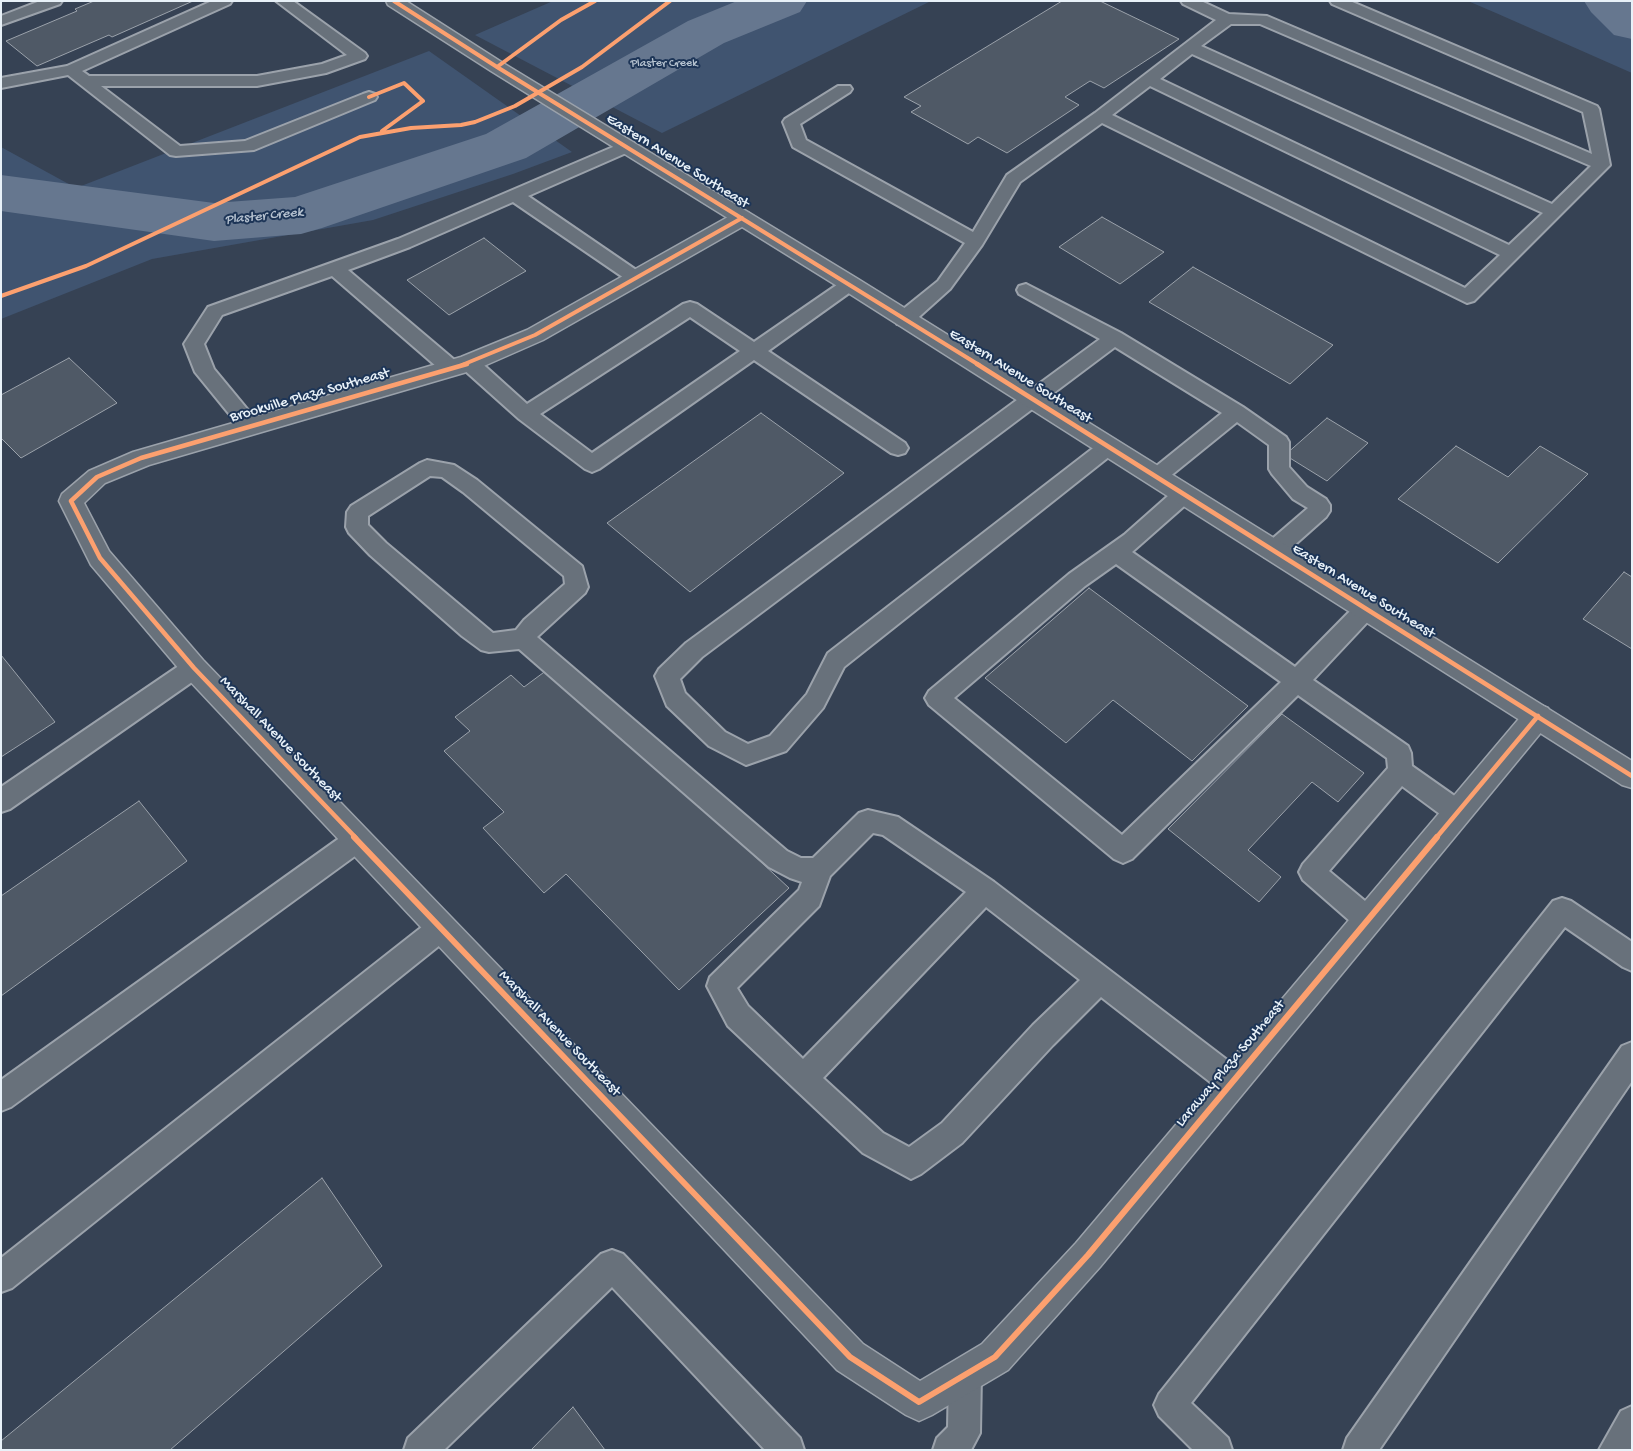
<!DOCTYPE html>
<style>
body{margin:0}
#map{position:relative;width:1633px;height:1451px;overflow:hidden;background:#364254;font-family:"Gochi Hand",sans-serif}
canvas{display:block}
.frame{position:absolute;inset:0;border:2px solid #e8f1f8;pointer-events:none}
</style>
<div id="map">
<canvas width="1633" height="1451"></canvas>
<div class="frame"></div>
</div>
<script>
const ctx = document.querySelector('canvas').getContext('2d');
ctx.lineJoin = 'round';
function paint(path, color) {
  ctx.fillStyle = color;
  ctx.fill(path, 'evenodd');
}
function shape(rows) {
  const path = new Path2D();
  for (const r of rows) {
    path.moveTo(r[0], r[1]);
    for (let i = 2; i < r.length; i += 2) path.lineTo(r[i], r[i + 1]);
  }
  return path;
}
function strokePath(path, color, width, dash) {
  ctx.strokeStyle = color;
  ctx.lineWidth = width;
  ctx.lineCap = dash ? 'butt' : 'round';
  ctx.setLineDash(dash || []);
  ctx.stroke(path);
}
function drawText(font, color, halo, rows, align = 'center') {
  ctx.font = font + ' "Gochi Hand",sans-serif';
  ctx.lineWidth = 4;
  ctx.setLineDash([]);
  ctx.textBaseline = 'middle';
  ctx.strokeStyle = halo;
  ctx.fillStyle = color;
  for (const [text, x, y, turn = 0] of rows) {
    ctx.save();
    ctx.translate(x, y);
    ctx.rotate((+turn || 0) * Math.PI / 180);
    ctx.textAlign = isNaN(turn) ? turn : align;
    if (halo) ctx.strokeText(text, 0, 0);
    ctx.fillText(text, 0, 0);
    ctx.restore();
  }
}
paint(shape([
 [553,1,931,1,662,133,475,35],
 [1468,1,1632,1,1632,73,1496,13],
 [429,51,572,152,513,174,373,220,152,259,1,319,1,147,76,188]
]), '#405470');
paint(shape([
 [737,1,807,1,800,12,724,43,526,158,322,228,301,234,214,241,1,211,1,175,214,203,295,197,486,134,688,21,737,1],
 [1584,1,1632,1,1632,39,1614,35,1591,12,1584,1]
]), '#66778f');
const building = shape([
 [94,1,193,1,112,37,109,35,37,66,6,41,77,11,75,9,94,1],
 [1062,1,1100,1,1179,39,1104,88,1090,81,1065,97,1079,105,1007,153,978,137,968,144,911,112,921,106,904,97,1062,1],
 [1102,217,1164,252,1120,284,1059,247,1102,217],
 [484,238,526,271,449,315,407,280,484,238],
 [1193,267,1333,345,1290,384,1149,302,1193,267],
 [69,358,117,403,21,458,1,438,1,395,69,358],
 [761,413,844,473,690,592,607,523,761,413],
 [1327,418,1368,443,1327,481,1285,455,1327,418],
 [1456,446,1508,477,1540,446,1588,474,1498,563,1398,499,1456,446],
 [1624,572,1632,577,1632,649,1583,619,1624,572],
 [1089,588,1248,706,1192,761,1113,700,1066,743,985,678,1089,588],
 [1,655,55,722,1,757,1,655],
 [551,667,789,888,679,990,566,874,544,893,483,828,504,812,444,751,470,731,455,717,511,675,524,687,551,667],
 [1282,714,1364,773,1338,802,1312,782,1248,850,1281,877,1259,902,1168,829,1282,714],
 [139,801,187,861,1,996,1,896,139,801],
 [322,1178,382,1266,170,1450,1,1450,1,1441,322,1178],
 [573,1407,605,1450,531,1450,573,1407]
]);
paint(building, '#4f5966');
strokePath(building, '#9ba2ab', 1);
const service = shape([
 [40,1,62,1,60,4,1,25,1,16,40,1],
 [212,1,232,1,230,4,82,71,89,76,257,76,322,64,347,55,276,1,293,1,365,53,367,56,365,59,326,73,257,86,101,86,180,146,245,141,363,94,369,92,375,94,377,97,375,100,254,150,176,156,170,155,68,75,1,88,1,78,67,66,212,1],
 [1181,1,1201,1,1229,14,1267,16,1592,154,1583,112,1332,4,1330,1,1350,1,1597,106,1599,109,1610,165,1474,301,1467,303,1102,123,1020,182,982,245,950,289,911,324,904,325,897,324,895,319,897,314,938,281,965,243,793,147,783,122,785,119,838,86,850,86,852,89,850,92,800,124,806,140,973,232,1007,175,1095,113,1216,20,1183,4,1181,1],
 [1231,24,1260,24,1591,166,1552,204,1201,46,1231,24],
 [1192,54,1543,213,1509,245,1160,79,1192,54],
 [1150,86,1500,255,1465,288,1112,115,1150,86],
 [627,141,633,142,635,146,633,150,528,196,642,274,645,278,642,282,636,284,630,282,513,202,410,247,348,270,458,363,461,368,458,373,451,375,444,373,332,276,222,315,204,344,214,369,257,421,260,426,257,431,250,433,243,431,195,372,184,344,208,307,398,239,627,141],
 [850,278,856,280,859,284,856,288,768,351,905,443,908,448,905,453,898,455,891,453,754,360,599,469,592,472,585,469,519,419,462,368,459,363,462,358,469,356,476,358,527,404,683,304,690,302,697,304,754,342,844,280,850,278],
 [690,317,740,351,592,453,540,414,690,317],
 [1026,284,1121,333,1243,407,1286,437,1289,442,1289,467,1307,487,1326,499,1330,505,1330,511,1326,517,1281,557,1273,559,1265,557,1262,551,1265,545,1308,508,1293,499,1272,474,1269,469,1269,445,1237,422,1163,482,1156,485,1149,482,1146,477,1149,472,1222,413,1115,347,702,657,680,679,685,693,725,732,748,744,770,736,807,694,828,653,1101,442,1108,440,1115,442,1118,447,1115,452,844,667,823,708,786,751,746,765,709,746,667,706,655,676,659,669,686,643,1100,339,1019,294,1017,290,1019,286,1026,284],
 [427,460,454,465,477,480,582,566,588,587,585,593,537,637,787,851,801,858,813,858,859,813,868,810,898,817,994,882,1243,1072,1247,1082,1243,1092,1233,1096,1223,1092,1101,997,1053,1045,962,1143,921,1174,911,1179,863,1153,728,1026,707,986,710,977,799,890,802,882,790,878,769,867,519,649,489,652,481,650,462,636,370,555,349,533,346,527,347,512,351,506,420,463,427,460],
 [430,476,442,477,463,492,564,576,565,584,524,620,516,630,493,633,386,543,368,525,368,516,430,476],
 [873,833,883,835,966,892,803,1059,748,1006,737,988,819,906,830,876,873,833],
 [986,907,1080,980,1033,1025,942,1123,909,1147,883,1133,823,1078,986,907],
 [1184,486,1191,488,1194,494,1191,500,1132,552,1295,667,1358,603,1366,600,1374,603,1377,609,1374,615,1313,680,1408,746,1411,753,1412,766,1466,804,1469,812,1466,820,1457,823,1448,820,1402,786,1329,871,1377,911,1381,920,1377,929,1368,932,1359,929,1303,880,1299,872,1303,864,1388,768,1387,758,1298,695,1132,859,1123,863,1114,859,929,705,925,698,929,691,1069,574,1124,535,1177,488,1184,486],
 [1116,564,1281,682,1122,835,954,698,1085,586,1116,564],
 [194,658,202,661,206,668,202,675,10,809,1,812,1,787,186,661,194,658],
 [357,829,366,832,370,840,366,848,11,1107,1,1111,1,1080,348,832,357,829],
 [1562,898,1571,901,1632,942,1632,971,1623,967,1565,927,1191,1403,1228,1438,1232,1450,1193,1450,1159,1416,1154,1405,1159,1394,1553,901,1562,898],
 [441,916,450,919,454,928,450,937,12,1288,1,1292,1,1258,432,919,441,916],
 [1632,1042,1632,1081,1379,1450,1343,1450,1347,1438,1622,1046,1632,1042],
 [612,1250,623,1254,800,1438,804,1450,765,1450,612,1287,444,1450,404,1450,408,1438,601,1254,612,1250],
 [965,1359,976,1364,981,1375,980,1433,971,1450,933,1450,937,1438,948,1427,949,1375,954,1364,965,1359],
 [1632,1406,1632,1450,1599,1450,1621,1411,1632,1406]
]);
const minor = shape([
 [742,212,749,213,752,218,749,223,543,340,477,369,149,465,105,483,84,503,109,551,203,660,863,1344,920,1381,982,1344,1076,1243,1528,708,1538,704,1548,708,1552,716,1548,724,1100,1267,1008,1370,932,1415,919,1421,906,1415,837,1370,185,676,91,565,59,501,62,494,89,471,133,452,461,357,527,330,735,213,742,212]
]);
const secondary = shape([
 [386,1,406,1,503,63,858,279,1632,761,1632,788,1622,785,842,289,491,71,388,5,386,1]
]);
strokePath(service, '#9ba2ab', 4);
strokePath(minor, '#9ba2ab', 3);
strokePath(secondary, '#9ba2ab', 3);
paint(service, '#68717b');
paint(minor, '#68717b');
paint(secondary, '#68717b');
strokePath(shape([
 [394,1,497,67,979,365],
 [497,67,561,20,595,1],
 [369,97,404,83,423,101,382,131],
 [1,296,86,266,360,137,411,128,461,125,475,122,515,106,582,67,670,1],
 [462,365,535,335,742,218]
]), '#fca06f', 4);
strokePath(shape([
 [977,364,1632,776],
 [356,838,194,668,100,558,71,501,97,477,141,458,467,364],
 [1436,838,1538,716]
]), '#fca06f', 4.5);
strokePath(shape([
 [354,837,850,1357,919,1402,995,1357,1088,1255,1437,837]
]), '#fca06f', 6);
drawText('12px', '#b6c3d0', '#1d3557', [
 ["Plaster Creek",664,64]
]);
drawText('italic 14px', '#b6c2d0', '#1d3557', [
 ["Plaster Creek",264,217,-6]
]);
drawText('15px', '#e8f1f8', '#1d3557', [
 ["Eastern Avenue Southeast",677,162,32],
 ["Eastern Avenue Southeast",1020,377,32],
 ["Brookville Plaza Southeast",310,396,-16],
 ["Eastern Avenue Southeast",1363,592,32],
 ["Marshall Avenue Southeast",280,740,46],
 ["Marshall Avenue Southeast",559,1034,46],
 ["Laraway Plaza Southeast",1231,1064,-50]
]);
</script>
